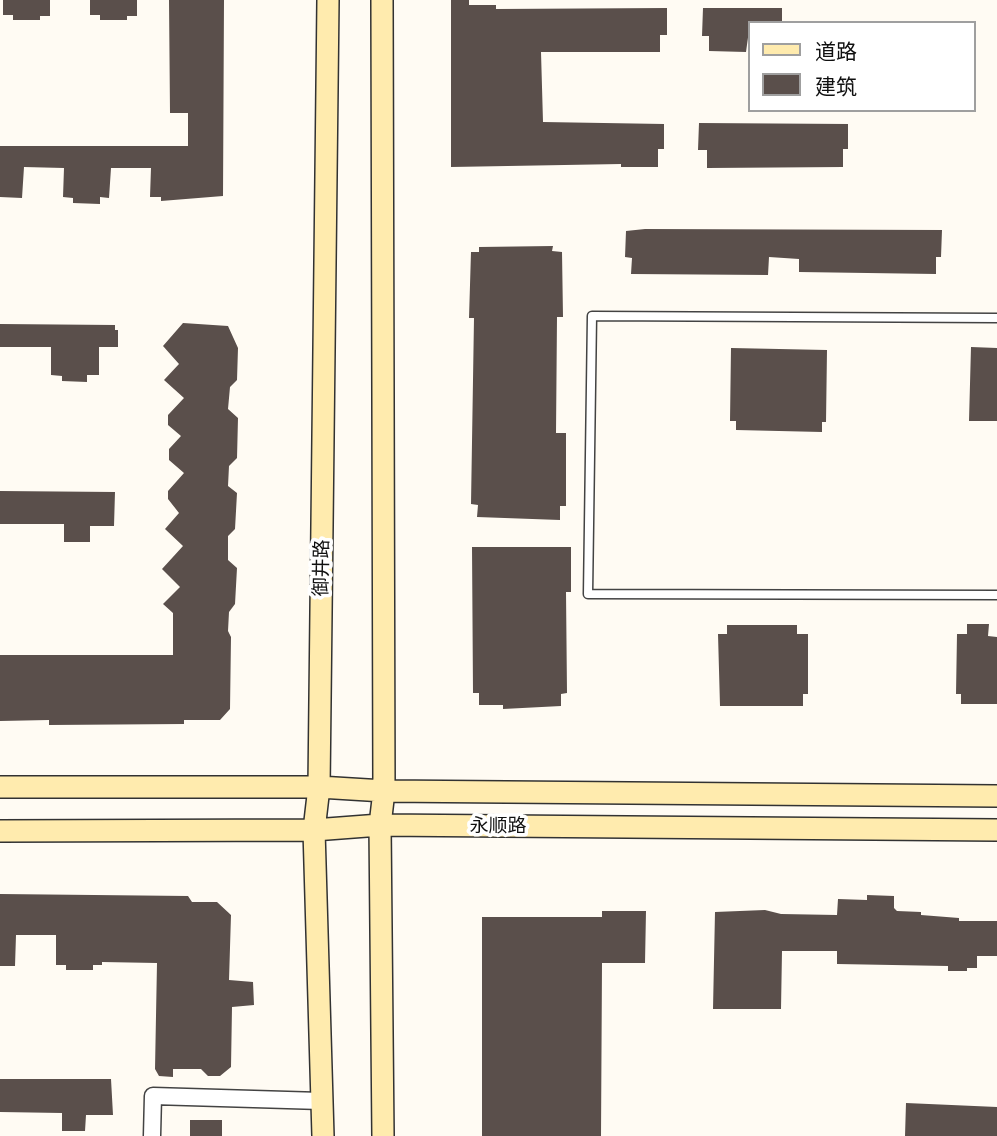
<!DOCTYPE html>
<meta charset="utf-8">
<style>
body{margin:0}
#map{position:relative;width:997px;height:1136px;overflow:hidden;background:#fffbf3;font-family:Literata,"Noto Sans SC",serif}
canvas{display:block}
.legend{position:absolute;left:748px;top:21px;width:228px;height:91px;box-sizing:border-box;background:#fff;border:2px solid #9f9f9f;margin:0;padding:9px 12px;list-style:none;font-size:21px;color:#101010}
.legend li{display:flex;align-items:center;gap:14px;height:35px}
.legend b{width:35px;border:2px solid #9f9f9f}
</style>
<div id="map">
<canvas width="997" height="1136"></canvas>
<ul class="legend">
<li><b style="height:9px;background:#ffebae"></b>道路</li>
<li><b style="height:19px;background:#5a4f4b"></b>建筑</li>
</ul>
</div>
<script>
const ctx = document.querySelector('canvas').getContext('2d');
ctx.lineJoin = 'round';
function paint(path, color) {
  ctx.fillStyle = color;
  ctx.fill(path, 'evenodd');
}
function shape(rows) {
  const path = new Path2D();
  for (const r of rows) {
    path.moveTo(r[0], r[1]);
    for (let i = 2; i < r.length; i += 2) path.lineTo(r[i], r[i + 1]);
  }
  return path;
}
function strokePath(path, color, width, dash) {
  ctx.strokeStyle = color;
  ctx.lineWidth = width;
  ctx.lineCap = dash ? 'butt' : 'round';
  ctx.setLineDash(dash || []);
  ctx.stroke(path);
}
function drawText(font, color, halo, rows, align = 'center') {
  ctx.font = font + ' Literata,"Noto Sans SC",serif';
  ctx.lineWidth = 7;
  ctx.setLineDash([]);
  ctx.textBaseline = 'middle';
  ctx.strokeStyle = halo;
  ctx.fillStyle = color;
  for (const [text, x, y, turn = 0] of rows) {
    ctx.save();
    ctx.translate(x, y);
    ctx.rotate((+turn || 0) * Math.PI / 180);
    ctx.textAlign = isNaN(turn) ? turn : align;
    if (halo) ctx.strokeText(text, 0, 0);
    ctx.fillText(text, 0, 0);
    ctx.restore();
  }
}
paint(shape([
 [3,0,50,0,50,16,40,16,40,20,13,20,13,15,3,15],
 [90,0,137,0,137,16,127,16,127,20,100,20,100,15,90,15],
 [169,0,224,0,223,196,161,201,161,197,150,197,151,168,111,168,109,198,100,197,100,204,73,203,73,198,63,197,64,168,24,167,22,198,0,197,0,146,188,146,188,113,170,113],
 [451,0,469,0,469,5,496,5,496,9,667,8,667,35,660,35,660,52,541,52,543,122,664,124,664,149,658,149,658,167,621,167,621,164,451,167],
 [703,8,782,8,782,23,750,23,746,52,709,51,709,36,702,36],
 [699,123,848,124,848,149,843,149,843,167,707,168,707,150,698,150],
 [645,229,942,230,941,257,936,257,936,274,799,272,799,259,769,257,768,275,631,274,632,258,625,257,626,231],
 [553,246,552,251,562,252,563,317,557,317,556,433,566,433,566,506,560,506,560,520,477,517,478,505,471,504,474,318,469,318,471,252,479,252,479,247],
 [183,323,228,326,238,348,237,380,230,387,228,409,238,418,237,458,229,466,228,486,237,493,235,529,228,536,228,560,237,568,235,604,229,612,228,631,231,637,230,709,220,720,184,720,184,724,49,725,49,720,0,721,0,655,173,655,173,613,163,604,180,587,162,569,183,546,165,529,179,513,168,499,168,491,184,473,169,460,169,449,181,436,168,425,168,415,184,398,164,380,179,364,163,346],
 [0,324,115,325,115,330,118,330,118,347,99,347,99,375,87,375,87,382,62,381,62,376,51,375,51,347,0,347],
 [971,347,997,348,997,421,969,421],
 [731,348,827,350,826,422,822,422,822,432,736,430,736,421,730,421],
 [0,491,115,492,114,526,90,526,90,542,64,542,64,524,0,524],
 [472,547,571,547,571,592,566,592,567,693,561,694,561,706,503,709,503,705,479,705,479,693,473,693],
 [967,624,989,624,988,636,997,637,997,704,961,704,961,694,956,694,957,634,967,634],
 [727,625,797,625,797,634,808,634,808,694,803,694,803,706,720,706,718,634,727,634],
 [0,894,188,896,192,902,217,902,231,915,229,980,253,982,254,1005,232,1007,231,1067,220,1076,208,1076,201,1069,173,1069,173,1077,159,1076,155,1069,157,963,102,962,102,965,93,965,93,970,66,970,66,965,56,965,56,935,16,935,15,966,0,966],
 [867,895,894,896,894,908,897,911,921,912,921,915,959,918,959,921,997,921,997,956,977,956,977,968,967,968,967,971,948,971,948,966,837,964,837,951,782,951,781,1009,713,1009,715,912,765,910,781,914,837,915,838,899,867,900],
 [602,911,646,911,645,963,602,963,601,1136,482,1136,482,917,602,917],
 [0,1079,111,1079,113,1115,86,1115,85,1131,62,1131,62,1113,0,1112],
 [906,1103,997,1107,997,1136,905,1136],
 [190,1120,222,1120,222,1136,190,1136]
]), '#5a4f4b');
const lane = shape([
 [997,318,592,316,588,594,997,595]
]);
const street = shape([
 [152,1136,153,1096,321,1101]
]);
const secondary = shape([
 [382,0,384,791,380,825,383,1136],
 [0,787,319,787,384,791,997,796],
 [0,831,314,830,380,825,997,830],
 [323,1136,314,830,319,787,328,0]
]);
strokePath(lane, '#434343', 11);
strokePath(street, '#434343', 19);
strokePath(secondary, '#323232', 24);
strokePath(lane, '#fff', 8);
strokePath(street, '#fff', 16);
strokePath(secondary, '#ffebae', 21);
drawText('19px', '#101010', '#fff', [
 ["御井路",322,568,-89],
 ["永顺路",498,826]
]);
</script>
